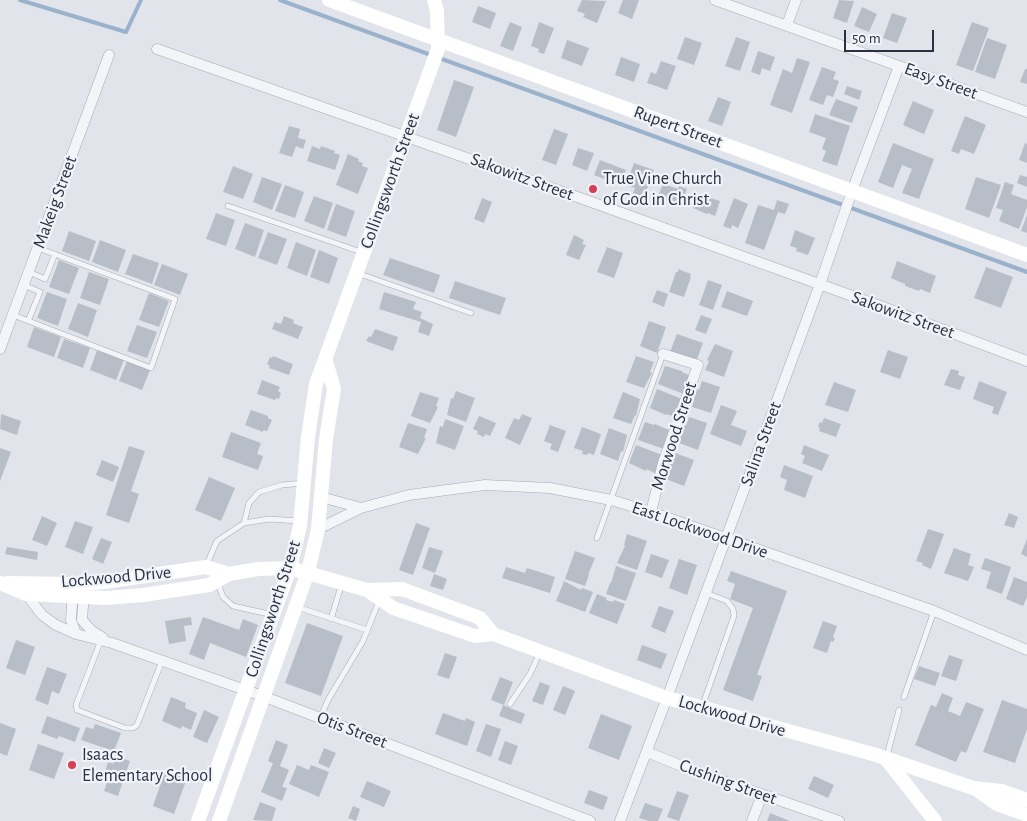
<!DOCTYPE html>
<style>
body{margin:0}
#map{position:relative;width:1027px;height:821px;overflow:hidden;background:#e1e4ea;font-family:"Alegreya Sans",sans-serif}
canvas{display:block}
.scale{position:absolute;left:844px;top:30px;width:90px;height:22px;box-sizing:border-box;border:2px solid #283243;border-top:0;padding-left:6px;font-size:15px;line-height:18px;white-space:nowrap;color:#283243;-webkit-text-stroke:4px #f1f3f8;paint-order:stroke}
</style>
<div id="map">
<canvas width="1027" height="821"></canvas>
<div class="scale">50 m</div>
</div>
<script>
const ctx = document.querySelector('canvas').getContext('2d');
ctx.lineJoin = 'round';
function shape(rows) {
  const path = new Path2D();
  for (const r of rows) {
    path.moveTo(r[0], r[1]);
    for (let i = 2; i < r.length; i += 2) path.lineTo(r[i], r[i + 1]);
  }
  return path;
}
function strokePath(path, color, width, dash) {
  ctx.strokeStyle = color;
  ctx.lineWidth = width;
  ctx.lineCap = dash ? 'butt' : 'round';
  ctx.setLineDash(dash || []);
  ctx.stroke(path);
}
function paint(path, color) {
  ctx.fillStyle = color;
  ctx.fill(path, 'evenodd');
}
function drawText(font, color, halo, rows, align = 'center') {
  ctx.font = font + ' "Alegreya Sans",sans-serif';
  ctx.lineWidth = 4.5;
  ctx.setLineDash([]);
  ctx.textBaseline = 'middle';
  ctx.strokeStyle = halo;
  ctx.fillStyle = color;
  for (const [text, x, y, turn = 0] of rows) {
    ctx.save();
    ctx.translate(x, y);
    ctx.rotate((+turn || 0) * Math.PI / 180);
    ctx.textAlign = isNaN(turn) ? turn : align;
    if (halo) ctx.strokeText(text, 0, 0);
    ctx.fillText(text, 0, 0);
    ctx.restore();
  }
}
strokePath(shape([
 [20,0,126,32,141,0],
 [280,0,1027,272]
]), '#9ab2cc', 4);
paint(shape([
 [582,0,606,1,597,23,583,17,585,14,577,11],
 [623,0,639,0,632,19,618,13],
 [839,0,854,1,847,23,833,18],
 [478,6,496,13,490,29,472,22],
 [862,7,877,14,869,32,854,26],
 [892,13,907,18,897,43,883,38],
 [510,22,522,27,513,51,500,46],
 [539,22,554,28,544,54,538,52,539,49,531,46],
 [972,22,989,28,973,71,956,65],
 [685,37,702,43,694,65,677,59],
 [736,37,750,42,740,71,725,66],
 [987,38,1007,45,995,79,975,72],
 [567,40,589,48,582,66,561,58],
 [758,51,775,57,770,71,762,68,760,75,751,72],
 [621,57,640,64,634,82,615,75],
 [797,58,810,62,792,113,770,105,783,69,792,73],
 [661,61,676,66,667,90,647,83,651,72,656,74],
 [822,67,836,72,833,79,839,81,833,97,827,95,823,105,809,100],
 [1025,69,1027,69,1027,84,1020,82],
 [454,80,474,87,456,137,437,130],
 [847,86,862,91,859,100,844,94],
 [718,97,731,102,722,126,708,121],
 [836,99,858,107,852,123,829,115],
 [913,101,934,110,924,134,903,125],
 [815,114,850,126,837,166,822,161,826,151,822,149,826,138,809,132],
 [965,116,986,125,974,154,961,149,959,154,951,151],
 [289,126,300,129,298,138,306,140,303,149,296,146,292,157,279,153],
 [554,129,568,134,556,165,542,160],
 [893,143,934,159,919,199,902,193,912,169,902,165,893,188,878,182],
 [1025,143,1027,144,1027,163,1019,160],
 [312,146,320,149,321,146,335,151,334,153,340,155,335,170,307,161],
 [578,148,594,153,587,171,572,165],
 [348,154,359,159,358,161,363,163,362,166,368,168,358,194,336,185],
 [600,160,626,170,620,185,594,175],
 [634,163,654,170,646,192,643,191,641,196,633,193,635,188,626,185],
 [233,166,253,174,243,199,223,192],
 [1020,175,1027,177,1027,187,1017,183],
 [262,177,282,184,272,210,253,202],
 [976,177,1001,185,989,218,965,209],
 [1005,182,1014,185,1011,194,1027,200,1027,207,1019,229,999,221,1003,210,996,208],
 [663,184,678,189,679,186,687,189,681,205,676,203,675,205,658,196],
 [285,185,304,192,295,218,275,211],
 [698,194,720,201,715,216,708,213,707,214,693,208],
 [314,196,333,203,324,229,304,221],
 [482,198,492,202,484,223,474,219],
 [734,198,748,204,738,228,732,225,731,229,723,226],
 [777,200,789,204,785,214,778,212,764,250,745,243,758,205,774,210],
 [336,204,355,211,346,237,327,230],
 [216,213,235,220,226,246,206,239],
 [1027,215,1027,233,1021,231],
 [245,223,264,230,255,257,235,249],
 [795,230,815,238,808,255,796,251,797,248,790,246],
 [69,231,96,241,89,261,62,251],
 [268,232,287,239,277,265,258,258],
 [574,235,584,240,582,244,586,245,579,260,566,255],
 [100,240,126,250,118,272,92,262],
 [296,242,316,250,307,276,287,268],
 [607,247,623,253,614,278,597,272],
 [319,250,338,258,329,284,310,277],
 [133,254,159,263,152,284,125,274],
 [390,258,440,275,434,293,383,275],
 [59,260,79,268,69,294,49,287],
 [897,261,936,276,930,293,920,289,919,291,905,286,905,284,891,278],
 [162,264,188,274,180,295,154,285],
 [986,267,1013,277,1001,308,974,298],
 [678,269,691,274,690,277,691,277,684,297,669,292,676,272,678,272],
 [89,272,109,279,100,305,80,298],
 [708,280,722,285,713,310,699,305],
 [455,281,506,298,500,315,449,298],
 [657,290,668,294,664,307,652,302],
 [727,291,753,301,747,316,721,307],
 [47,292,67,299,58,326,37,318],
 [384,292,416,302,413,309,422,312,420,318,433,324,429,336,418,332,421,322,379,309],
 [149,293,169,301,159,327,139,320],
 [78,303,97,310,88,337,68,329],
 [701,315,712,319,706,334,695,330],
 [284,316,294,320,293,323,303,327,298,339,272,329,275,322,281,324],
 [649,321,666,327,657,353,640,346],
 [137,325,157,332,147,358,127,351],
 [34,327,61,337,54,357,27,347],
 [375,329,398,337,393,351,366,341,369,336,371,337],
 [677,334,703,343,696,362,670,352],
 [64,339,90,348,83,368,57,358],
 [715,344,733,351,724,377,705,370,709,361,707,360],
 [97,350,124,360,116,380,90,370],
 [888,350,908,357,900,379,880,372],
 [273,356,293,364,289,375,269,368,270,366,267,364,270,357,272,358],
 [636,356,654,362,650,372,652,373,644,388,626,382],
 [127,361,150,370,142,390,119,381],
 [665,366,682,371,682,372,691,376,684,394,658,384],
 [951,369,959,371,958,375,965,377,960,390,944,385],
 [262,380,280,387,278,391,281,393,279,399,276,398,275,400,257,394],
 [702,381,720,387,711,413,692,407,697,389,699,390],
 [979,381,1007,392,998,415,992,413,994,407,973,399],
 [834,382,856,390,848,412,825,405],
 [657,389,682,399,676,417,666,414,666,415,650,408],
 [456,391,475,398,466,422,447,415,451,398,453,399],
 [420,392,439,398,436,406,438,407,430,423,411,416],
 [623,392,640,399,636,416,635,415,631,424,613,418],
 [721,405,737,411,731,425,747,431,741,446,710,434],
 [251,410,268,416,268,418,272,420,267,431,263,430,263,432,245,425],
 [1,414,21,421,17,435,0,429],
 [522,414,532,418,520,445,505,438,514,418,519,420],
 [479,416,496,423,490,436,485,434,484,437,477,434,478,431,473,429],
 [689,417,707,423,698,450,679,443,684,425,686,426],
 [824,418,841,424,836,437,819,431,820,428,818,427,820,422,822,423],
 [445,419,464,426,455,450,436,443,440,426,443,427],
 [645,422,654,425,655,424,671,431,664,449,638,440],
 [408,423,427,429,424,438,426,438,418,454,399,447],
 [550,425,566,431,558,452,550,449,552,444,544,441],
 [582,427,601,434,594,455,588,453,587,455,582,454,583,451,574,448],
 [609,428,627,435,623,452,621,451,618,461,600,454],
 [231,432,261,443,257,454,263,456,258,470,222,457],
 [636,445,662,455,655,473,646,469,646,471,629,463],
 [804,445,829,455,822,471,802,463,805,456,801,454],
 [129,446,145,451,131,491,139,494,129,523,106,515],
 [0,448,11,452,0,481],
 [675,453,694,460,684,486,666,479,669,470,668,469],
 [102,460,119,467,113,482,96,475],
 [784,465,813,476,805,498,784,490,787,480,780,477],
 [209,477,235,488,221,521,195,510],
 [1009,513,1018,517,1014,528,1004,525],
 [42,516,57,523,47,546,32,540],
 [75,521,93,527,83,554,65,547],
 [416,523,430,528,413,575,399,570],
 [928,529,944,534,931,569,922,565,923,563,916,561],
 [627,534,647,541,637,570,617,563,625,546,624,545],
 [101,538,112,542,103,564,92,559],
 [1027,539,1027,557,1021,554],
 [7,547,38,552,37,560,5,554],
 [429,547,443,551,435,573,422,568],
 [954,548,971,554,968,565,974,567,968,581,944,573],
 [575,551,595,558,588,575,589,575,585,586,565,579],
 [651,554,669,560,662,578,645,572],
 [985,558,1011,567,1002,594,986,588,991,572,981,569],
 [679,559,697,565,687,595,669,588],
 [616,566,636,573,626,601,606,594,610,583,611,583],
 [506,567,525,573,527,568,555,577,550,593,502,578],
 [731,571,787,591,757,675,762,676,753,701,723,690,753,608,730,599,735,584,727,581],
 [434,574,447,579,443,590,430,586],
 [1014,577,1027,582,1027,597,1023,606,1006,599],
 [564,581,581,590,582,588,593,592,585,612,556,601],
 [597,594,607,598,606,600,613,602,614,600,625,604,617,624,589,613],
 [659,606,674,611,665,633,651,627],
 [191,617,192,625,184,626,186,641,169,644,165,621],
 [203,617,239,630,243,619,258,625,246,657,210,643,204,660,189,654],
 [823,621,837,626,833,637,835,638,833,642,831,641,827,653,813,648],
 [307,623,343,636,321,696,285,683],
 [16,640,35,647,25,675,6,668],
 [642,645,667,654,661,669,637,660],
 [445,653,457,657,449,679,437,675],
 [949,655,963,660,956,681,941,676],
 [919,666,940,673,935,686,914,679],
 [47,667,67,674,59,694,52,691,48,705,35,700],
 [500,677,513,682,504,705,491,700],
 [540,682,550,686,543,705,532,701],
 [563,686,575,691,565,715,553,710],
 [942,693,953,698,948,711,960,716,966,702,984,709,966,753,961,751,956,762,915,745,931,705,936,707],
 [171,697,186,703,185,708,197,713,191,730,182,726,181,729,162,721],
 [1002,700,1027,709,1027,729,1015,763,983,752],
 [503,705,525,714,521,724,499,716],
 [204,710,219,717,207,743,193,737],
 [443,713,465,721,466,718,475,722,467,746,435,734],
 [601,714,632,726,619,760,588,748],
 [47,716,80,728,75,742,59,736,57,739,41,733],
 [0,723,16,729,7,756,0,753],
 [95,724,121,733,114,751,81,740,86,727,93,729],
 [486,724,501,729,491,757,476,751],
 [276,740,288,745,280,766,289,770,282,787,287,788,282,801,261,792,273,763,268,761],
 [505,741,518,746,511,765,498,760],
 [38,744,64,753,54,779,29,770],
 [324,748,336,753,329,768,318,763],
 [116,756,130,761,118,796,104,791,109,777,104,775,108,762,113,764],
 [297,765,309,770,311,765,329,772,319,797,289,784],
 [165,771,187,778,174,814,153,806],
 [814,776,834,785,828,798,808,789],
 [367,781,391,791,384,807,360,797],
 [589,790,608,797,603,810,584,803],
 [677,791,689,795,679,821,667,817],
 [260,802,276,808,272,821,253,820],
 [645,803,663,809,658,821,649,821,639,818],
 [353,806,360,809,356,821,348,818],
 [770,813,790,821,767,821]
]), '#b8bec8');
const lane = shape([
 [228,206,364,253],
 [29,272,45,279,55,254],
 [357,273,471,313],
 [24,285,40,292,28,321],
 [13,315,151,368,175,299,38,248],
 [244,523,249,503,259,492,282,485,304,483],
 [597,538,663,354],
 [206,566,217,541,244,523,269,519,300,521],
 [217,581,223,597,233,606,273,615],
 [297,607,367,630],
 [331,619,342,583],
 [101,640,76,705,77,710,125,728,133,728,137,725,162,661],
 [904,697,934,611],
 [510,704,530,674,540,652],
 [702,707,734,616,733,609,727,601,706,593],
 [320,718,328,700,363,641,379,601],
 [886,759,899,710]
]);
const street = shape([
 [715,0,1027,112],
 [787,25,796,0],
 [157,49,583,199,883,307,1027,361],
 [0,349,109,55],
 [321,497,361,508],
 [651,512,663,463,698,365,663,354],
 [318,529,361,508,409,495,485,485,550,488,611,500,651,512,934,611,1027,650],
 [73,590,71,620,76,634],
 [84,592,82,620,92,631,103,638],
 [26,594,42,615,56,625,76,634,112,643,265,697,590,821],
 [647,752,689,769,839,821],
 [620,821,667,698,820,284,852,191,899,66],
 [752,821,762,795]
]);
strokePath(lane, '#a6abb5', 6);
strokePath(street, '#a6abb5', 11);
strokePath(lane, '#f4f5f8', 5);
strokePath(street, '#f4f5f8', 10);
strokePath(shape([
 [329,0,1027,255],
 [0,583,26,594,106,598,143,595,209,585,229,574,258,569,290,568,367,590,393,608,475,636,493,634,667,698,873,754,973,788,1002,791,1027,800],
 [7,583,73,584,105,582,206,567,229,574],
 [367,590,402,589,480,618,493,634],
 [886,759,935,821],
 [976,789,997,804,1027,815],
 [198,821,290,568,300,526,308,437,316,384,438,49,437,11,434,0],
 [219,821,308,572,318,529,326,439,334,389,326,361]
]), '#fff', 14);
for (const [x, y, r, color] of [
 [593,189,5,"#d63f56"],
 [72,765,5,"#d63f56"]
]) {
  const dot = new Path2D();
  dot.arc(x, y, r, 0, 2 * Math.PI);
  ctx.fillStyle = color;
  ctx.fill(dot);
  strokePath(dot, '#f1f3f8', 2);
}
drawText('18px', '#283243', '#f1f3f8', [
 ["Easy Street",941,81,20],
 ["Rupert Street",678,127,20],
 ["Sakowitz Street",522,177,20],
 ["Collingsworth Street",390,181,-70],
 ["Makeig Street",55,202,-70],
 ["Sakowitz Street",903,315,20],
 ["Morwood Street",674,436,-72],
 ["Salina Street",761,444,-70],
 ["East Lockwood Drive",700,530,19],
 ["Lockwood Drive",116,577,-5],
 ["Collingsworth Street",273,609,-72],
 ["Lockwood Drive",732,716,16],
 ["Otis Street",352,730,21],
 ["Cushing Street",728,782,20]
]);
drawText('18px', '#283243', '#f1f3f8', [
 ["True Vine Church",603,179],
 ["of God in Christ",603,200],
 ["Isaacs",82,755],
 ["Elementary School",82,776]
], 'left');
</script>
